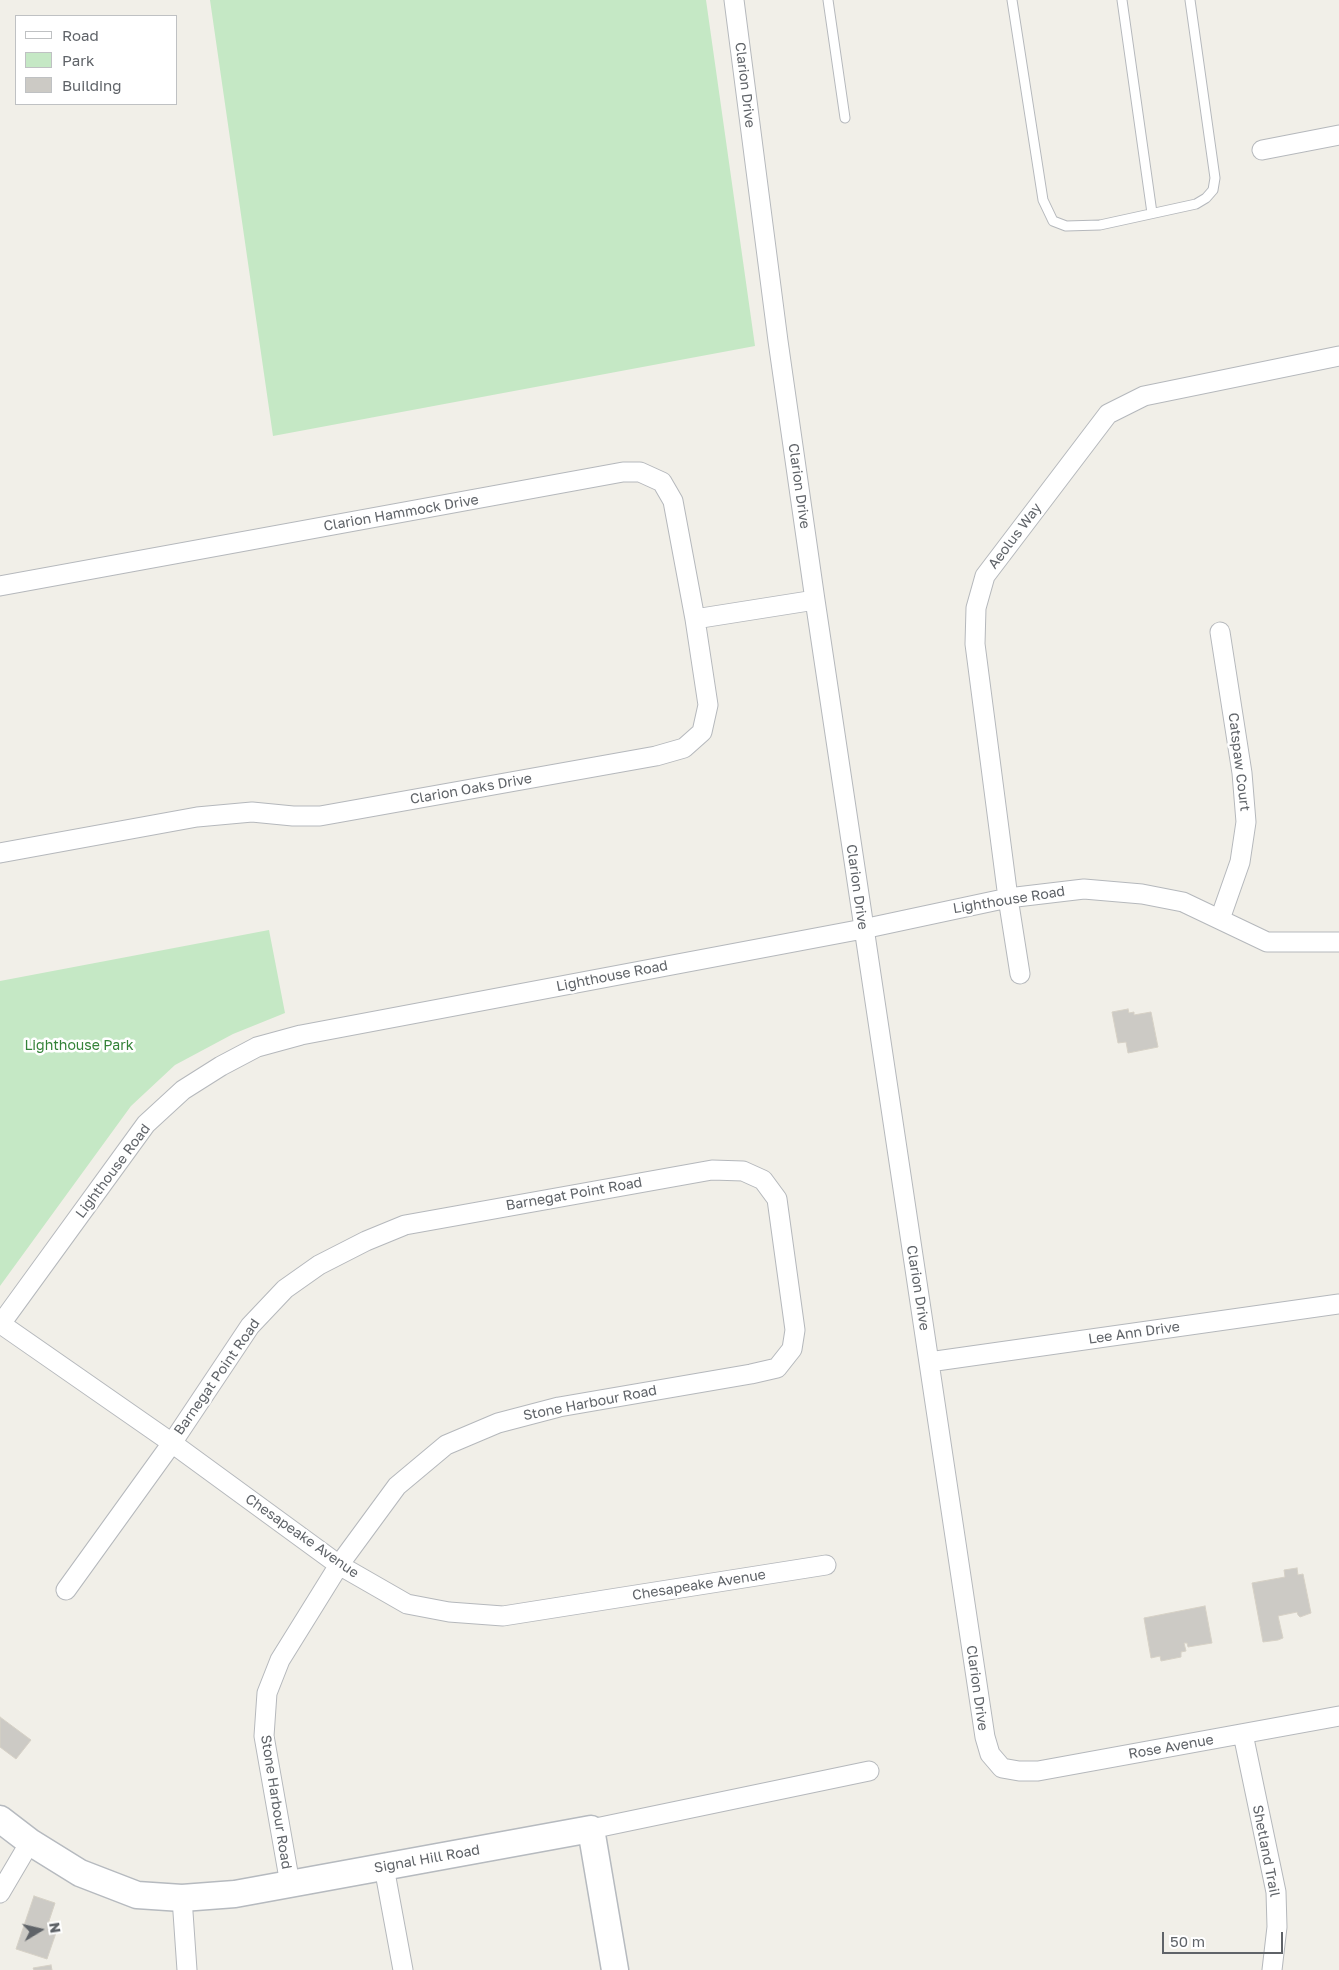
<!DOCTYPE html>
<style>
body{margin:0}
#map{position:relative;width:1339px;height:1970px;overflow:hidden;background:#f1efe8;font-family:"Golos Text",sans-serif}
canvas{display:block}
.legend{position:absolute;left:15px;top:15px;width:162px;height:90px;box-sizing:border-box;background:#fff;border:1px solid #bfc1c3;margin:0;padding:6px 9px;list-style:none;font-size:15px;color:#5f6368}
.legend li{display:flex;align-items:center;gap:10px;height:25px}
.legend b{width:25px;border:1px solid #bfc1c3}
.north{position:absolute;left:15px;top:1905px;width:50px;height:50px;-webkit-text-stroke:4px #fff;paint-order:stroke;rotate:81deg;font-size:14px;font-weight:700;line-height:20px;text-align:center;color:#5f6368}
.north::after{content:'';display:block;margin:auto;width:18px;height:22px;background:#5f6368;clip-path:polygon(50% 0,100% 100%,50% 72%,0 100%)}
.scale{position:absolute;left:1162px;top:1932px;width:121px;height:22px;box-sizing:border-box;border:2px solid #5f6368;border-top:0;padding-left:6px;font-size:15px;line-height:18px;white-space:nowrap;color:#5f6368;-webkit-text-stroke:4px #fff;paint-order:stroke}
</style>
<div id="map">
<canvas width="1339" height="1970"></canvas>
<ul class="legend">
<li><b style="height:6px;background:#fff"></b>Road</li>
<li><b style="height:14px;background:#c5e8c5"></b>Park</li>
<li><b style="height:14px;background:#cccac5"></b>Building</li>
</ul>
<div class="north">N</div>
<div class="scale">50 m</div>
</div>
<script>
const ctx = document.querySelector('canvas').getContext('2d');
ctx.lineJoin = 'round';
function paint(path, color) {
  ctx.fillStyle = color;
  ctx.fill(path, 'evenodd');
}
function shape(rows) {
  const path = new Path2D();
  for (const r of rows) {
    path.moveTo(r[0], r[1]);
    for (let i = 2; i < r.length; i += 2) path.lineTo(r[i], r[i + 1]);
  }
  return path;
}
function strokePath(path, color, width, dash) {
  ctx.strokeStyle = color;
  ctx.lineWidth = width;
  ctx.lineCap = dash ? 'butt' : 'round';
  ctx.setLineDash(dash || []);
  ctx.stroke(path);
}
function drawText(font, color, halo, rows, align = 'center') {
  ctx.font = font + ' "Golos Text",sans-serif';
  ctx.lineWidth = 5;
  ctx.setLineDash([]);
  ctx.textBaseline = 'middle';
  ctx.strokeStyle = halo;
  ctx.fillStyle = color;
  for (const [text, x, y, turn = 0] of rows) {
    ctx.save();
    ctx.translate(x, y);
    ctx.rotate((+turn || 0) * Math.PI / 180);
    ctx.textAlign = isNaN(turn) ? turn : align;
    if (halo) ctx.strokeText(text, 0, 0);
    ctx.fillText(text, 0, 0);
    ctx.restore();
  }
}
paint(shape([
 [210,0,706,0,755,346,273,436],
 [269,930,285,1013,233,1034,175,1065,131,1106,0,1286,0,981]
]), '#c5e8c5');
const building = shape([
 [1128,1009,1129,1013,1134,1012,1134,1015,1151,1012,1158,1047,1128,1053,1126,1042,1118,1043,1112,1012,1128,1009],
 [1297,1568,1298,1575,1303,1574,1311,1613,1300,1617,1298,1615,1297,1612,1278,1616,1283,1638,1278,1640,1263,1642,1252,1583,1285,1577,1284,1570,1297,1568],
 [1205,1606,1212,1643,1188,1647,1187,1643,1184,1643,1186,1651,1181,1652,1181,1657,1161,1661,1160,1656,1151,1658,1144,1618,1205,1606],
 [0,1717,31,1740,16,1759,0,1747,0,1717],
 [34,1896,55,1903,48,1924,58,1927,47,1959,16,1949,34,1896],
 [51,1965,52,1970,34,1970,33,1968,51,1965]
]);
paint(building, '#cccac5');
strokePath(building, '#d6d1c6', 1);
const lane = shape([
 [828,0,845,118],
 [1012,0,1043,200,1053,221,1066,226,1100,225,1196,204,1206,198,1213,190,1215,178,1190,0],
 [1122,0,1152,213]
]);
const street = shape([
 [734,0,778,341,815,600,985,1737,990,1754,1002,1768,1019,1771,1038,1771,1339,1716],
 [1262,150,1339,135],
 [0,586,623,472,640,472,662,482,673,501,695,619,708,705,702,732,684,748,656,756,320,816,293,816,252,812,197,817,0,853],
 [695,619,815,600],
 [1220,632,1242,773,1246,822,1240,862,1220,919],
 [1020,974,1008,898,975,644,976,608,985,576,1108,414,1144,396,1339,356],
 [1,1324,172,1443,339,1565,407,1604,449,1612,503,1616,826,1565],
 [0,1325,146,1124,183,1090,221,1066,257,1047,301,1035,863,929,1008,898,1084,889,1142,894,1183,902,1267,942,1339,942],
 [929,1362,1339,1304],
 [66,1590,172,1443,250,1326,285,1289,319,1265,366,1241,405,1225,712,1170,743,1171,763,1180,777,1199,795,1330,792,1349,777,1368,751,1374,559,1407,498,1423,446,1445,397,1486,339,1565,280,1660,267,1693,264,1736,290,1884],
 [1243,1734,1276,1892,1277,1927,1272,1970],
 [591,1829,869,1771],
 [384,1867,403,1970],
 [0,1893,30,1842],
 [182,1898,187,1970]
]);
const secondary = shape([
 [0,1819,30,1842,80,1873,137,1895,182,1898,235,1894,591,1829,615,1970]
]);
strokePath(lane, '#b5b8bc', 11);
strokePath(street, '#b5b8bc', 21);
strokePath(secondary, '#b6babf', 29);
strokePath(lane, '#fff', 9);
strokePath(street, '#fff', 19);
strokePath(secondary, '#fff', 26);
drawText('14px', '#5f6368', '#fff', [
 ["Clarion Drive",745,85,83],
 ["Clarion Drive",799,486,82],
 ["Clarion Hammock Drive",401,513,-10],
 ["Aeolus Way",1015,536,-53],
 ["Catspaw Court",1239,762,83],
 ["Clarion Oaks Drive",471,789,-10],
 ["Clarion Drive",857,887,82],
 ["Lighthouse Road",1009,900,-9],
 ["Lighthouse Road",612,976,-11],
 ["Lighthouse Road",113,1171,-53],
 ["Barnegat Point Road",574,1194,-10],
 ["Clarion Drive",918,1288,81],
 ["Lee Ann Drive",1134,1333,-8],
 ["Barnegat Point Road",217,1377,-55],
 ["Stone Harbour Road",590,1403,-11],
 ["Chesapeake Avenue",302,1536,35],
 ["Chesapeake Avenue",699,1585,-9],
 ["Clarion Drive",977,1688,82],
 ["Rose Avenue",1171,1747,-10],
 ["Stone Harbour Road",276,1802,81],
 ["Shetland Trail",1266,1851,79],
 ["Signal Hill Road",427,1859,-10]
]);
drawText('14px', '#348238', '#fff', [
 ["Lighthouse Park",79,1046]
]);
</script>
